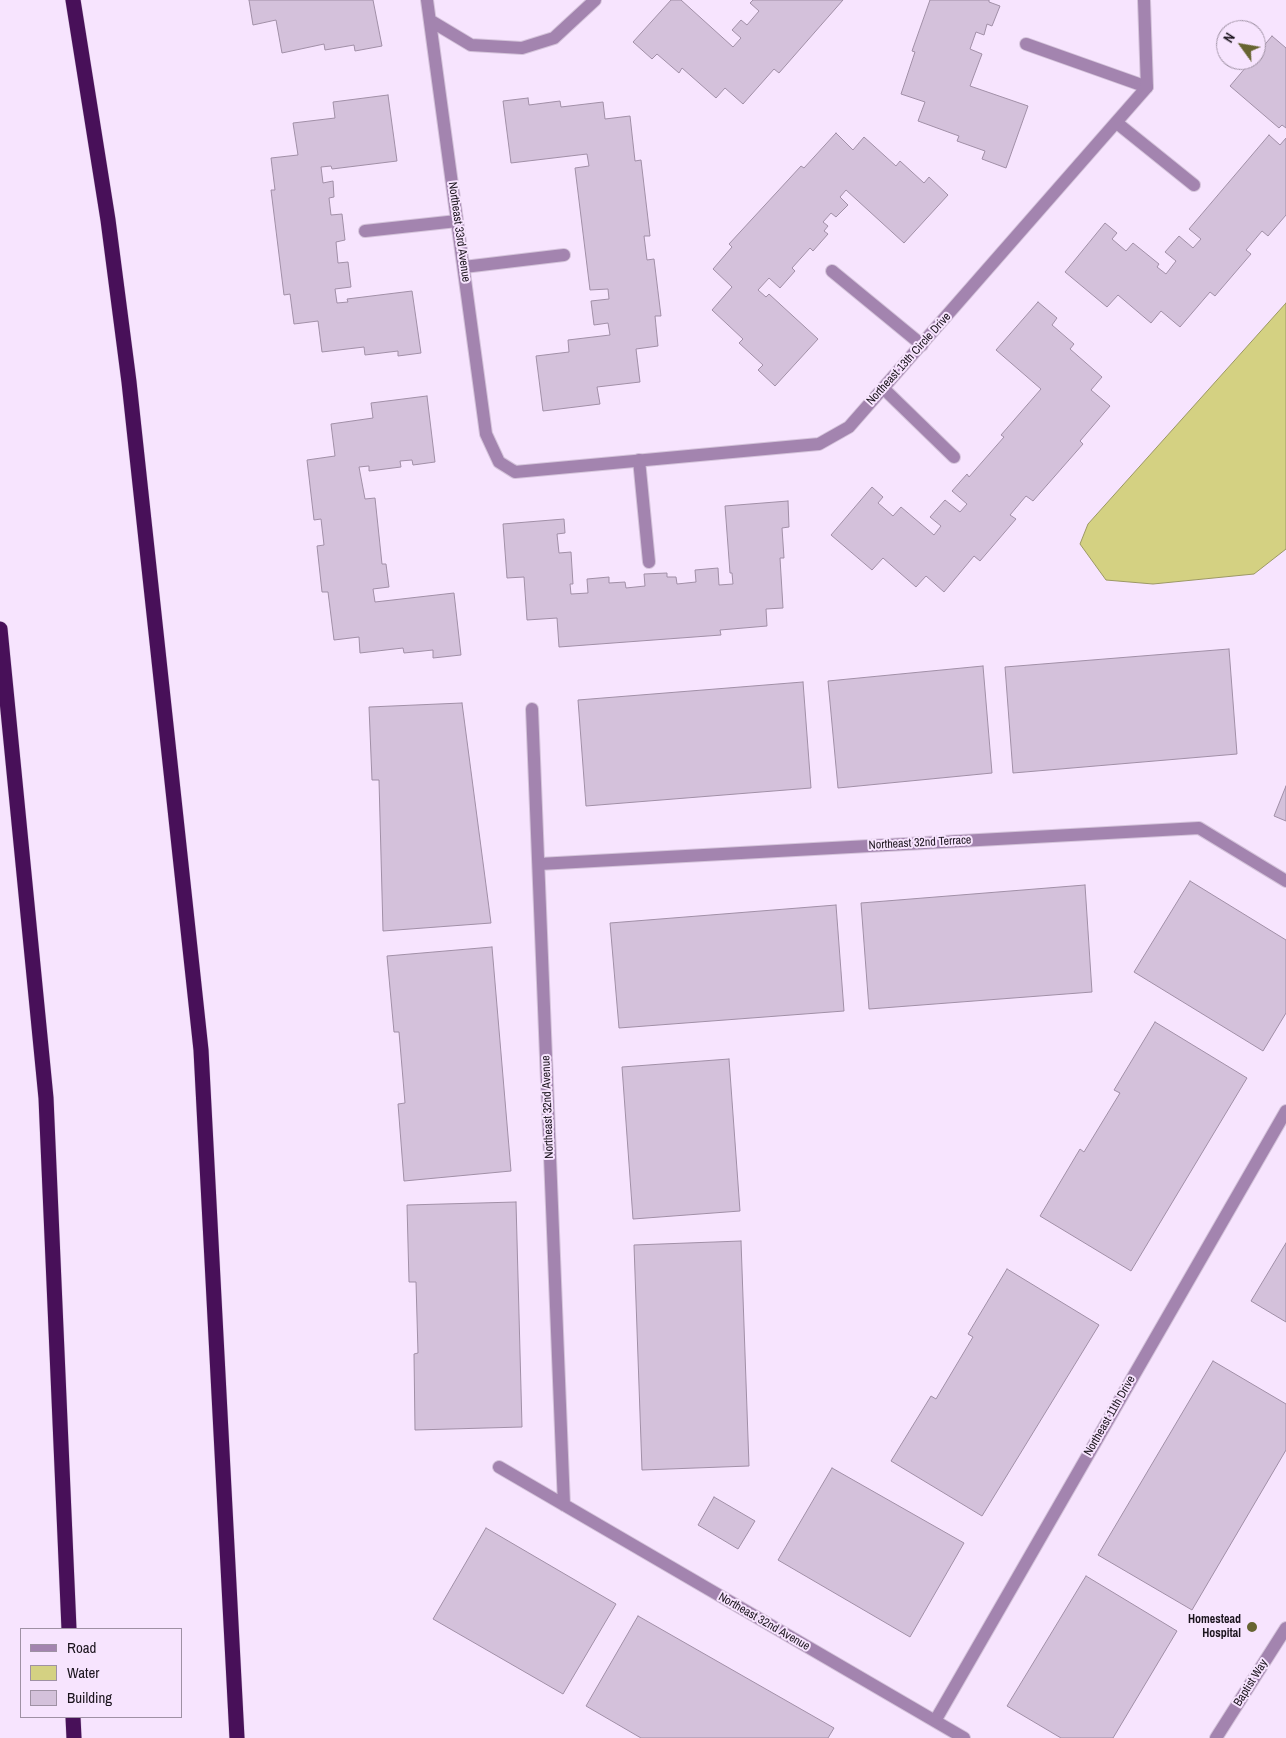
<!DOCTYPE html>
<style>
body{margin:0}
#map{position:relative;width:1286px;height:1738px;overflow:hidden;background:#f7e4fe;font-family:"Archivo Narrow",sans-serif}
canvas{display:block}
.legend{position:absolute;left:20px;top:1628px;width:162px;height:90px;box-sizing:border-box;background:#f7e4fe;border:1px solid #9f91a4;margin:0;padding:6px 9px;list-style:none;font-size:15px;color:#1b141d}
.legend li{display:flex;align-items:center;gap:10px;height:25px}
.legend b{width:25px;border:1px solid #9f91a4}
.north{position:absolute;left:1216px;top:20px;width:50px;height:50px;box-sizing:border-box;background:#f7e4fe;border:1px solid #9f91a4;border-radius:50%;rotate:302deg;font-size:14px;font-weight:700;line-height:20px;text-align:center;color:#1b141d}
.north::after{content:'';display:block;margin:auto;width:18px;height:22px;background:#676431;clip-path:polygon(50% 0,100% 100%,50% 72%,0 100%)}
</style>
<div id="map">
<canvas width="1286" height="1738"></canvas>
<ul class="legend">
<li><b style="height:6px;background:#a384af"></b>Road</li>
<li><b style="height:14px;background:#d4d182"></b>Water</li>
<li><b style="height:14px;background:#d4c1db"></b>Building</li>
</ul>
<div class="north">N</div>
</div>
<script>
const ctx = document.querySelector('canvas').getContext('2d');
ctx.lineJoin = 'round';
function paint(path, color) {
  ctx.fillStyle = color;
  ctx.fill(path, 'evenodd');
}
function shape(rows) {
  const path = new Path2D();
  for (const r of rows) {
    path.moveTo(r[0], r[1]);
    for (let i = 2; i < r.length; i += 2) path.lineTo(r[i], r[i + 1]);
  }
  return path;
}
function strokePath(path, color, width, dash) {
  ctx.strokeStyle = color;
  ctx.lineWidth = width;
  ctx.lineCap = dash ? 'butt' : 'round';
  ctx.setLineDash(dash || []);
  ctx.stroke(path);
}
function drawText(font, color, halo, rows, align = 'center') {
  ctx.font = font + ' "Archivo Narrow",sans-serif';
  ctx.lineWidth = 4;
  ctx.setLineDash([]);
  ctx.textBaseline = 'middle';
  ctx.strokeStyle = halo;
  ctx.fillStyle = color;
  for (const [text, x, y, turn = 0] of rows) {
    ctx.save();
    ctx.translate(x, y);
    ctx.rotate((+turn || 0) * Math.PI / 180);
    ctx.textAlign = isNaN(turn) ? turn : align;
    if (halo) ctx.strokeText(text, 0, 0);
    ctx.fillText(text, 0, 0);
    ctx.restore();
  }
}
const water = shape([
 [1286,303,1286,549,1254,574,1153,584,1106,580,1080,544,1088,524,1286,303]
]);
paint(water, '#d4d182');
strokePath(water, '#9c9864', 1);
const building = shape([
 [249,0,373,0,382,46,355,51,354,45,325,50,324,44,282,53,276,20,253,25,249,0],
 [671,0,681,0,733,47,741,38,732,30,741,20,747,25,759,11,750,3,753,0,843,0,779,73,774,69,743,104,725,88,716,98,682,68,679,73,657,54,652,59,633,42,671,0],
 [930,0,989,0,989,2,1000,6,992,26,987,24,984,35,976,32,970,49,982,54,970,86,1028,106,1006,168,982,159,985,151,957,141,959,136,918,121,925,102,901,94,915,52,912,51,930,0],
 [1272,36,1286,48,1286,128,1282,125,1279,128,1230,86,1252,60,1256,60,1256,55,1272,36],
 [388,95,397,161,332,169,331,166,321,167,323,183,333,181,334,197,329,198,331,215,342,214,345,240,336,242,338,263,348,262,351,287,335,289,337,303,348,302,347,299,412,291,421,353,398,356,398,351,365,355,364,347,322,352,318,321,294,324,290,294,284,295,271,190,275,190,271,158,298,155,293,123,335,118,333,102,388,95],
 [528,98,529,105,560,101,561,107,603,102,605,119,630,116,635,161,641,160,650,236,644,236,647,260,654,259,661,316,655,316,658,346,636,349,640,382,597,387,600,404,543,411,536,356,569,352,568,340,610,335,608,323,594,325,591,301,609,299,608,289,590,290,575,168,589,166,587,154,511,163,503,101,528,98],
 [836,133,853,150,864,137,896,166,900,161,924,183,929,177,948,195,904,243,846,190,840,197,848,205,836,217,831,213,823,222,828,226,824,231,828,234,813,251,810,248,792,268,795,271,780,288,769,278,758,290,766,297,769,294,818,339,775,386,758,370,763,365,739,343,743,339,712,310,732,287,713,269,732,247,729,244,801,166,804,168,836,133],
 [1269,135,1280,145,1286,138,1286,215,1268,236,1262,231,1246,250,1251,254,1215,296,1210,292,1180,327,1161,311,1151,323,1118,295,1107,307,1065,272,1105,223,1117,233,1112,239,1126,251,1133,243,1159,264,1157,267,1166,274,1176,261,1165,252,1179,236,1193,248,1201,239,1189,229,1269,135],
 [1038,302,1057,318,1052,325,1074,344,1070,349,1102,377,1091,390,1110,406,1080,441,1083,444,1033,501,1026,496,1010,515,1016,519,980,561,974,556,944,592,926,576,916,587,883,558,872,570,831,535,872,487,883,497,878,503,893,516,901,507,934,535,941,526,930,517,945,500,960,512,967,504,952,491,967,474,969,477,1004,437,1001,435,1041,389,996,350,1038,302],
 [427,396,435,462,413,465,412,460,400,461,401,467,369,471,369,466,359,467,365,499,375,498,382,564,386,564,389,587,373,589,375,602,454,593,461,655,433,658,433,650,404,653,403,648,360,653,359,637,334,640,328,592,322,592,317,546,324,545,321,519,314,520,307,460,335,456,331,424,373,418,371,403,427,396],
 [788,501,789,527,782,528,784,558,780,558,783,608,766,609,767,626,720,630,721,635,559,647,557,618,527,620,524,577,507,578,503,524,564,519,565,533,557,534,559,553,571,552,573,584,570,584,571,594,588,593,587,579,609,577,609,583,625,582,626,588,645,586,644,574,667,573,667,577,676,577,677,584,696,582,695,570,718,568,719,585,733,584,732,573,730,573,725,506,788,501],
 [1229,649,1237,754,1013,773,1005,667,1229,649],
 [983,666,992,773,838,788,828,681,983,666],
 [803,682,811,788,586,806,578,700,803,682],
 [462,703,491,923,383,931,379,780,372,780,369,707,462,703],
 [1286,786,1286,821,1274,816,1286,786],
 [1190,881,1286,940,1286,1013,1263,1051,1134,972,1190,881],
 [1085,885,1092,992,869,1009,861,903,1085,885],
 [836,905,844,1011,619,1028,610,923,836,905],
 [492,947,511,1171,404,1181,398,1104,405,1103,399,1032,394,1032,387,956,492,947],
 [1155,1022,1247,1078,1131,1271,1040,1216,1080,1149,1084,1152,1120,1093,1114,1090,1155,1022],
 [729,1059,740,1211,633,1219,622,1067,729,1059],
 [516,1202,522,1427,415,1430,414,1354,418,1353,416,1282,409,1282,407,1205,516,1202],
 [741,1241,749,1466,642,1470,634,1245,741,1241],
 [1286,1243,1286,1322,1251,1301,1286,1243],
 [1007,1269,1099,1325,982,1516,891,1461,931,1396,936,1399,973,1337,968,1334,1007,1269],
 [1213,1361,1286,1404,1286,1450,1192,1610,1098,1555,1213,1361],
 [832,1468,964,1543,910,1637,778,1560,832,1468],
 [714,1497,755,1521,738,1549,698,1525,714,1497],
 [486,1528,616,1604,563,1694,433,1619,486,1528],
 [1086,1576,1177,1631,1113,1738,1061,1738,1007,1706,1086,1576],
 [638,1616,834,1728,828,1738,641,1738,586,1706,638,1616]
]);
paint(building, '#d4c1db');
strokePath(building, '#a18fa7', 1);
const lane = shape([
 [1026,44,1147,87],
 [1117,123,1194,185],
 [365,231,457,221],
 [464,267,564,255],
 [832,271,922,345],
 [883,388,954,457],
 [639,460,649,562]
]);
const street = shape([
 [427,0,486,434,499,462,515,472,819,444,849,427,1147,87,1144,0],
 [431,21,471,45,522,48,554,38,595,0],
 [532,709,564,1505],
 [539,864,1199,828,1286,881],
 [499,1467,964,1738],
 [935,1721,1286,1111],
 [1216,1738,1286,1628]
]);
const highway = shape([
 [73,0,108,220,129,382,201,1050,237,1738],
 [0,629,46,1098,69,1629],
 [73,1717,74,1738]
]);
strokePath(lane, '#d4c3da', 14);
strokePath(street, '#d4c3da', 14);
strokePath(highway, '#d4c3da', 16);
strokePath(lane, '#a384af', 12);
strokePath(street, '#a384af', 12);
strokePath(highway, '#481059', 15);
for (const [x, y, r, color] of [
 [1252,1627,6,"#676431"]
]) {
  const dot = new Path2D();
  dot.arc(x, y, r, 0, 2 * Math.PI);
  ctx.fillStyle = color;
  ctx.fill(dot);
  strokePath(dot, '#f7e4fe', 2);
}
drawText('12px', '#1b141d', '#f7e4fe', [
 ["Northeast 33rd Avenue",459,232,82],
 ["Northeast 13th Circle Drive",909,359,-48],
 ["Northeast 32nd Terrace",920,843,-3],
 ["Northeast 32nd Avenue",548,1107,-92],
 ["Northeast 11th Drive",1110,1416,-60],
 ["Northeast 32nd Avenue",764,1622,30],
 ["Baptist Way",1251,1683,-58]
]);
drawText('bold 12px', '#1b141d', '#f7e4fe', [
 ["Homestead",1241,1620],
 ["Hospital",1241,1634]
], 'right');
</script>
